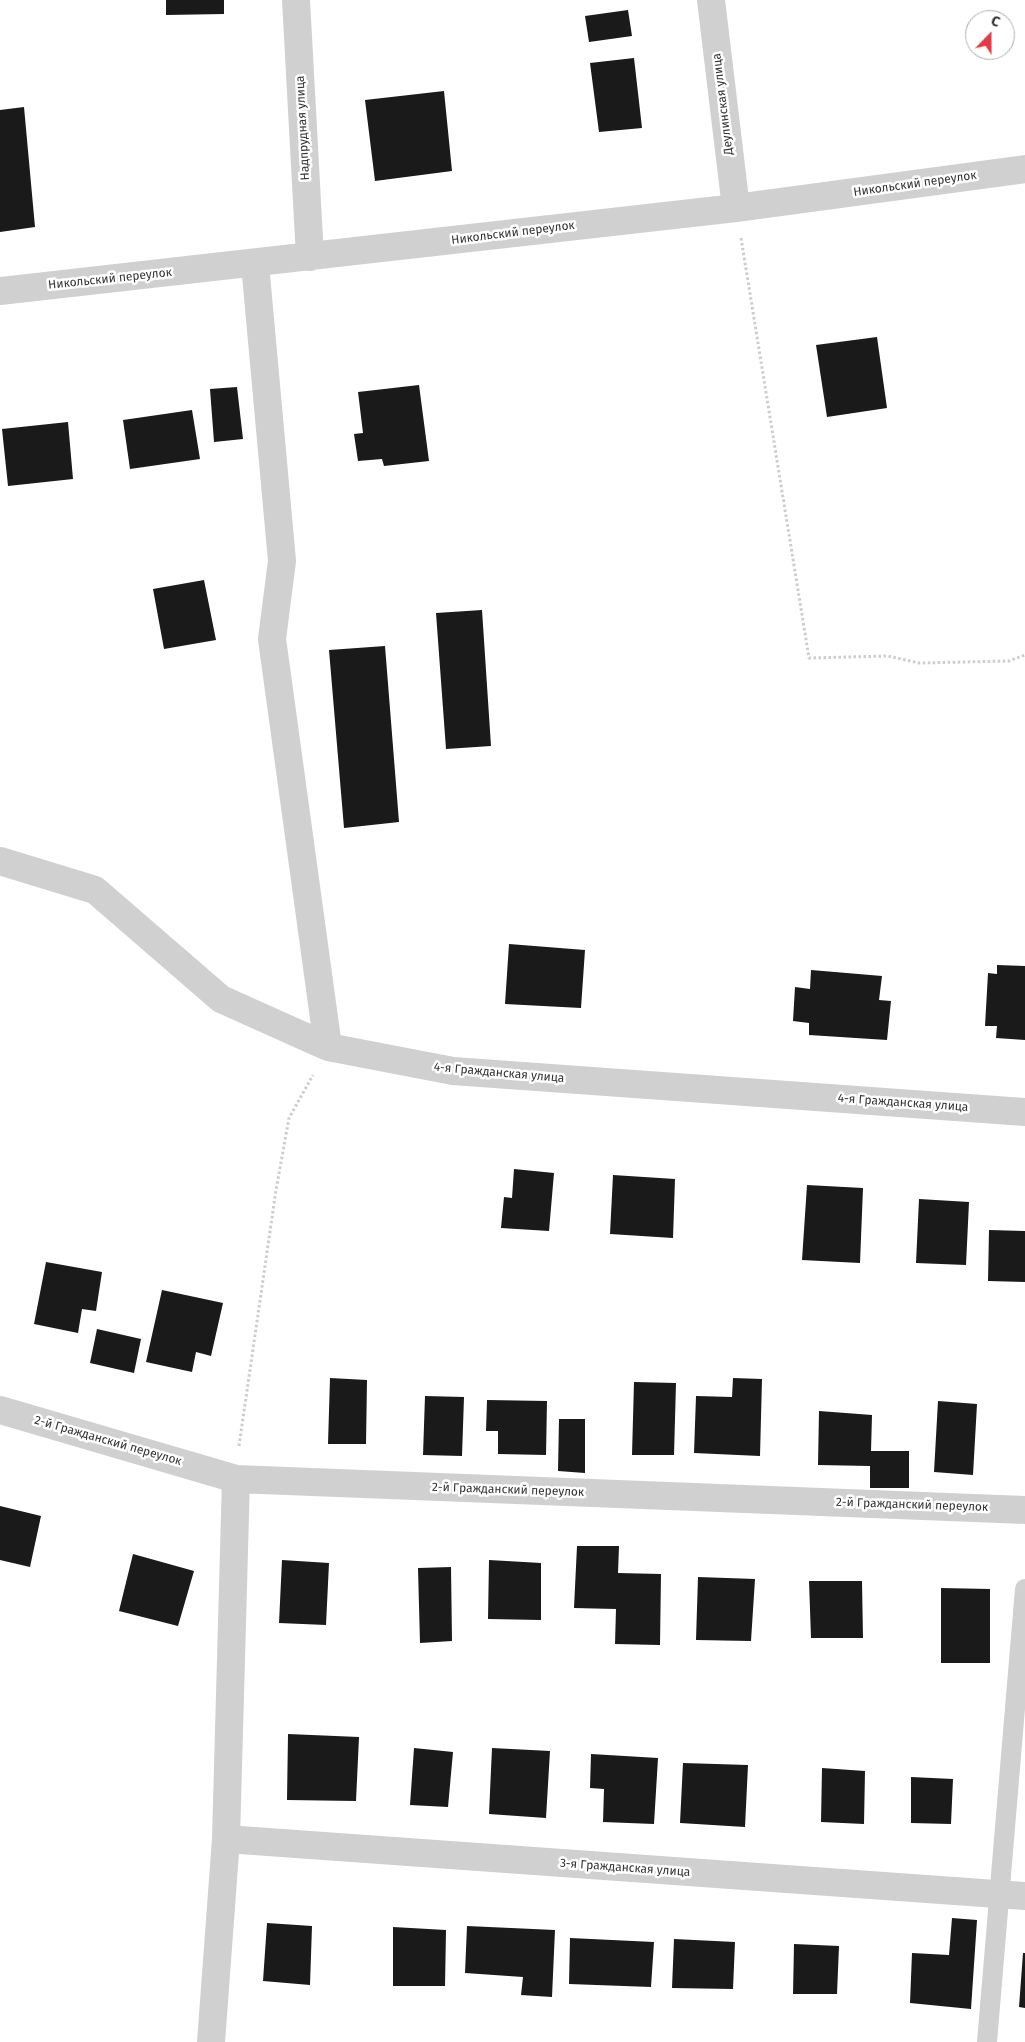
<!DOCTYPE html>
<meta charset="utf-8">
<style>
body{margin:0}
#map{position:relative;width:1025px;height:2042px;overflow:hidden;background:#fff;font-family:"Fira Sans",sans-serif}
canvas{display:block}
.north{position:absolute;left:965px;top:10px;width:50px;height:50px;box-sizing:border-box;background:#fff;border:1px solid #adadad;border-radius:50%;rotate:22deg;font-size:14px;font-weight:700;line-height:20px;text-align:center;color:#333}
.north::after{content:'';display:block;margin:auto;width:18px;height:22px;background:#e63946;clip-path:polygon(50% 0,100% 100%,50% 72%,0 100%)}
</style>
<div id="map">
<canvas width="1025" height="2042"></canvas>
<div class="north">С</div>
</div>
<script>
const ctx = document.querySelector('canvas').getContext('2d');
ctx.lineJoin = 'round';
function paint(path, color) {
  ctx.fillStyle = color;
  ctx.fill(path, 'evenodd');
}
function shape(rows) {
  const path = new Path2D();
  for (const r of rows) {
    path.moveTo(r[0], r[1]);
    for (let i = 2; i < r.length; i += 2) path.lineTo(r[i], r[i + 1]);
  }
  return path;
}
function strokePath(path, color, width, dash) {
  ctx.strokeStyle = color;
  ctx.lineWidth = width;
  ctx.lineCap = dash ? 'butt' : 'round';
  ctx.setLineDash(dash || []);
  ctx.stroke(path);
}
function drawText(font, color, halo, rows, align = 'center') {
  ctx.font = font + ' "Fira Sans",sans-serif';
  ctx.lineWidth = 5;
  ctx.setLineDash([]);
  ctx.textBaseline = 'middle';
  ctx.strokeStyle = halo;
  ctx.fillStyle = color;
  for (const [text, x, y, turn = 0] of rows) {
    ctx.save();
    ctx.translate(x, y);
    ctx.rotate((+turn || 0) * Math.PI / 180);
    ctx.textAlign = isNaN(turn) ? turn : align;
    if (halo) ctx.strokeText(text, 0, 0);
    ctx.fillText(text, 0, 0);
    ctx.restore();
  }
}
paint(shape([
 [166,0,224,0,224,14,166,15],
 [628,10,632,36,589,42,585,16],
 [634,58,642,128,599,132,590,63],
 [444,91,452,171,375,181,365,100],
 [24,107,35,227,0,232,0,110],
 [877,337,887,408,827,417,816,345],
 [419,385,429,461,384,466,382,459,358,461,354,434,363,433,358,392],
 [237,387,243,439,214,442,210,389],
 [192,410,200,459,130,469,123,420],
 [68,422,73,479,8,486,2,429],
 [204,580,216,640,164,649,153,589],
 [482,610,491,746,446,749,436,613],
 [385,646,399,822,344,828,329,650],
 [509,944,585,950,581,1008,505,1004],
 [997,965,1025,966,1025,1040,996,1038,997,1026,985,1026,988,973,997,974],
 [811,970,882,976,879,1000,891,1001,887,1040,809,1035,809,1023,793,1021,795,987,810,989],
 [514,1169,554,1173,549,1231,501,1228,504,1197,512,1198],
 [613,1175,675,1179,673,1238,610,1234],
 [807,1185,863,1188,860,1263,802,1260],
 [919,1199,969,1202,966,1265,916,1263],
 [989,1230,1025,1231,1025,1282,988,1281],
 [46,1262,102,1272,96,1311,82,1309,78,1333,34,1324],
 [162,1290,223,1303,211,1356,196,1352,192,1372,146,1362],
 [97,1329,141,1339,134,1373,90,1363],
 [330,1378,367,1380,366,1444,328,1444],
 [733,1378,762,1379,760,1456,694,1453,696,1396,732,1397],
 [634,1382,676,1383,674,1455,632,1455],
 [425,1396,464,1397,462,1456,423,1455],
 [487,1400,547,1401,546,1455,498,1454,498,1431,486,1431],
 [938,1401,977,1404,973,1475,934,1472],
 [819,1411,872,1415,871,1451,909,1451,909,1488,870,1488,870,1466,818,1465],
 [559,1419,585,1419,585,1473,558,1471],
 [0,1506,41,1516,30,1567,0,1560],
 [577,1546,619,1546,618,1573,661,1574,660,1645,615,1644,616,1609,574,1608],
 [133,1554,194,1571,178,1626,119,1611],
 [282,1560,329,1563,326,1625,279,1623],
 [489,1560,541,1563,541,1620,488,1619],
 [451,1567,452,1641,420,1643,418,1568],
 [698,1577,755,1579,751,1641,696,1640],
 [809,1581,862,1581,863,1638,811,1638],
 [941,1588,990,1589,990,1663,941,1663],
 [288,1734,359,1737,356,1801,287,1800],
 [414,1748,453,1752,448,1807,410,1805],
 [492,1748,550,1751,546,1818,489,1814],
 [591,1754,658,1758,654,1824,603,1822,604,1789,590,1788],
 [683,1763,748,1765,745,1827,680,1823],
 [822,1768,865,1771,864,1824,821,1822],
 [911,1777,953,1779,951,1824,911,1823],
 [952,1918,977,1920,971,2009,910,2003,912,1953,949,1955],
 [267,1923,312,1926,310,1985,263,1981],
 [467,1926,555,1930,552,1997,521,1995,523,1977,465,1973],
 [393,1927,446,1930,445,1986,393,1986],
 [570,1938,654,1942,651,1987,569,1984],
 [674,1939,735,1942,733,1989,672,1988],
 [794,1944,839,1946,837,1994,793,1994],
 [1023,1953,1025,1953,1025,2008,1019,2007]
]), '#1a1a1a');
strokePath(shape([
 [741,238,809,658,888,656,919,663,1009,661,1025,655],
 [239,1446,276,1190,289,1118,313,1075]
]), '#cdcdcd', 3, [2.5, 2.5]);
strokePath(shape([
 [987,2042,1025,1589]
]), '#d0d0d0', 20);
strokePath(shape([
 [296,0,310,257],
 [711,0,736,208],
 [255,264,282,561,272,639,328,1047],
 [0,291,736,208,1025,169],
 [0,861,95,890,221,999,328,1047,453,1071,1025,1112],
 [0,1410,236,1479,1025,1510],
 [226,1839,1025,1896],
 [211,2042,226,1839,236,1479]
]), '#d0d0d0', 28);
drawText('12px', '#333', '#fff', [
 ["Деулинская улица",723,104,-97],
 ["Надпрудная улица",303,128,-93],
 ["Никольский переулок",915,184,-8],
 ["Никольский переулок",513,233,-7],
 ["Никольский переулок",110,279,-6],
 ["4-я Гражданская улица",499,1073,5],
 ["4-я Гражданская улица",903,1103,4],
 ["2-й Гражданский переулок",108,1441,16],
 ["2-й Гражданский переулок",508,1490,2],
 ["2-й Гражданский переулок",912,1505,2],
 ["3-я Гражданская улица",625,1868,4]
]);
</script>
